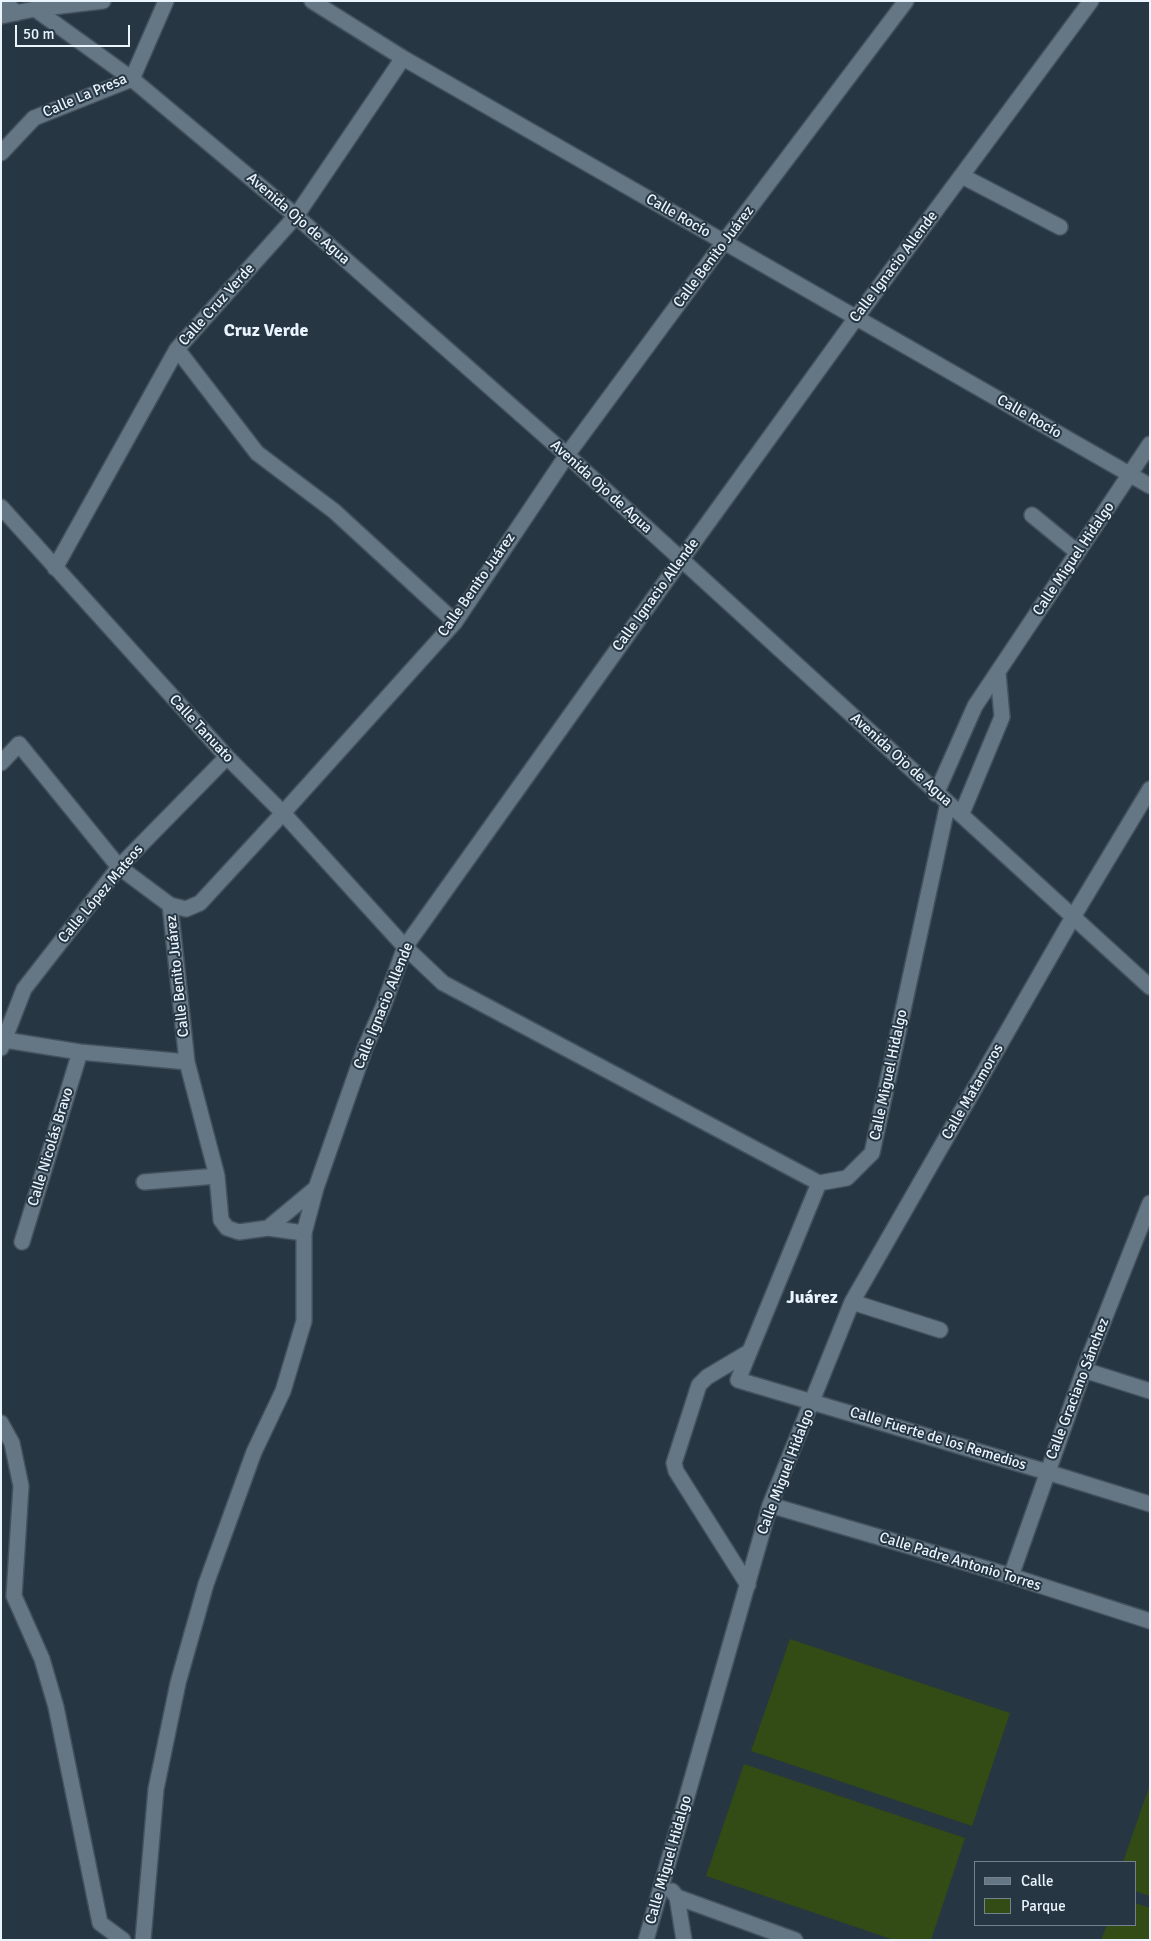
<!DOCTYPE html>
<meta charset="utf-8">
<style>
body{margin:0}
#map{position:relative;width:1151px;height:1941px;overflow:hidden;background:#263643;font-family:Signika,sans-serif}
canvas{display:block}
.frame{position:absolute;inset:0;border:2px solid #eaf4fd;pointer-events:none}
.legend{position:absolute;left:974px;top:1861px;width:162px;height:65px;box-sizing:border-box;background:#263643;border:1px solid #74828d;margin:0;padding:6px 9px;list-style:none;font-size:15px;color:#eaf4fd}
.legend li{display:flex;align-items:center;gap:10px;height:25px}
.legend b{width:25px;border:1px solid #74828d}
.scale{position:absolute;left:15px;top:25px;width:115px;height:22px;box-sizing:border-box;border:2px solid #eaf4fd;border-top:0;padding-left:6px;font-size:15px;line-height:18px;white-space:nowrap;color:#eaf4fd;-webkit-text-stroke:4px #263643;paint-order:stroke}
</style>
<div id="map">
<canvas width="1151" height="1941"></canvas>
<div class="frame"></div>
<ul class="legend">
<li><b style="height:6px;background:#657685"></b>Calle</li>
<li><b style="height:14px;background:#334b14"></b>Parque</li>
</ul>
<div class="scale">50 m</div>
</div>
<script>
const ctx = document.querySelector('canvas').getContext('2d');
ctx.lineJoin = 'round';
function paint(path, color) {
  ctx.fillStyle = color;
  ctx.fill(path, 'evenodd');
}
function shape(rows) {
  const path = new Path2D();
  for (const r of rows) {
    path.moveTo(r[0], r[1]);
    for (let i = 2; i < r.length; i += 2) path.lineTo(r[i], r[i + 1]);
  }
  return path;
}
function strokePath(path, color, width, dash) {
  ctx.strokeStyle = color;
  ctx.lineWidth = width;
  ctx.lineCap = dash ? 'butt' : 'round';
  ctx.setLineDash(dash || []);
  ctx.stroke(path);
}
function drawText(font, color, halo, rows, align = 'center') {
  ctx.font = font + ' Signika,sans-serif';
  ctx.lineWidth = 4;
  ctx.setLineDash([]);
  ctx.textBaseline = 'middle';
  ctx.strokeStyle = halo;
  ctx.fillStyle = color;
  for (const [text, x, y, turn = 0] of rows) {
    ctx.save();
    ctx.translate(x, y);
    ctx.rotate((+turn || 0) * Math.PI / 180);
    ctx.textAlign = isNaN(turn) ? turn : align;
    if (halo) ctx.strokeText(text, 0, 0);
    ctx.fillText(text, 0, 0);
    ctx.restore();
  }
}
paint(shape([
 [790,1639,1010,1713,972,1826,751,1751],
 [744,1764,965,1838,931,1940,894,1940,706,1876],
 [1150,1784,1150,1896,1135,1891,1135,1862,1123,1862],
 [1135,1903,1150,1908,1150,1940,1101,1940,1107,1925,1135,1925]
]), '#334b14');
const minor = shape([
 [312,1,403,58,1150,486],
 [1,4,5,3,17,13],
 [35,9,132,79,296,216,567,455,1150,987],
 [1,16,35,9,103,1],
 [1,153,34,118,132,79,166,1],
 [962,176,1060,227],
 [177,349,257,453,334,511,455,622],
 [1,507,227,757,283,813,405,947,443,983,819,1183],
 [1032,515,1077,552],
 [55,568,177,349,296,216,403,58],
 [1,763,19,744,119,867,170,905,186,909,200,903,283,813,455,622,567,455,724,242,906,1],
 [936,794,975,706,1150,444],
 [948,803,872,1153,847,1178,819,1183,738,1380,1047,1472,1150,1504],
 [962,813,1002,717,998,673],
 [170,905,187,1062,217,1176,221,1220,227,1228,239,1232,268,1228,304,1233],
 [5,1040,80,1052,187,1062],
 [1,1048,24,989,119,867,227,757],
 [144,1182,217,1176],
 [268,1228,316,1188],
 [22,1242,80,1052],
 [852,1302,940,1330],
 [1084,1370,1150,1391],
 [1,1423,12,1443,21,1486,14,1596,42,1659,56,1707,100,1923,123,1940],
 [770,1505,1011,1576,1150,1621],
 [1011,1576,1084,1370,1150,1203],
 [748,1585,676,1471,674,1463,699,1385,707,1377,749,1352],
 [672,1891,677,1897,684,1940],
 [677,1897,795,1940],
 [143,1940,156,1789,178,1683,206,1584,254,1452,283,1391,304,1321,304,1233,316,1188,365,1048,383,1007,405,947,681,560,856,318,1091,1],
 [646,1940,770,1505,852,1302,1073,917,1150,789]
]);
strokePath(minor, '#43515c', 18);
strokePath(minor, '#657685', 15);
drawText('15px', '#eaf4fd', '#263643', [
 ["Calle La Presa",85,96,-23],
 ["Calle Rocío",678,216,30],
 ["Avenida Ojo de Agua",298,219,41],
 ["Calle Benito Juárez",714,257,-53],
 ["Calle Ignacio Allende",894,267,-53],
 ["Calle Cruz Verde",217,305,-48],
 ["Calle Rocío",1029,417,30],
 ["Avenida Ojo de Agua",601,487,42],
 ["Calle Miguel Hidalgo",1074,559,-56],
 ["Calle Benito Juárez",477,585,-55],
 ["Calle Ignacio Allende",656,595,-54],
 ["Calle Tanuato",201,729,47],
 ["Avenida Ojo de Agua",901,760,42],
 ["Calle López Mateos",101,894,-50],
 ["Calle Benito Juárez",178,976,-96],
 ["Calle Ignacio Allende",384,1006,-68],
 ["Calle Miguel Hidalgo",889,1075,-78],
 ["Calle Matamoros",973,1092,-60],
 ["Calle Nicolás Bravo",51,1147,-73],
 ["Calle Graciano Sánchez",1078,1389,-69],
 ["Calle Fuerte de los Remedios",938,1439,17],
 ["Calle Miguel Hidalgo",786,1472,-69],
 ["Calle Padre Antonio Torres",960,1562,17],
 ["Calle Miguel Hidalgo",669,1860,-74]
]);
drawText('bold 18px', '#eaf4fd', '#263643', [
 ["Cruz Verde",266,331],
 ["Juárez",812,1298]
]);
</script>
